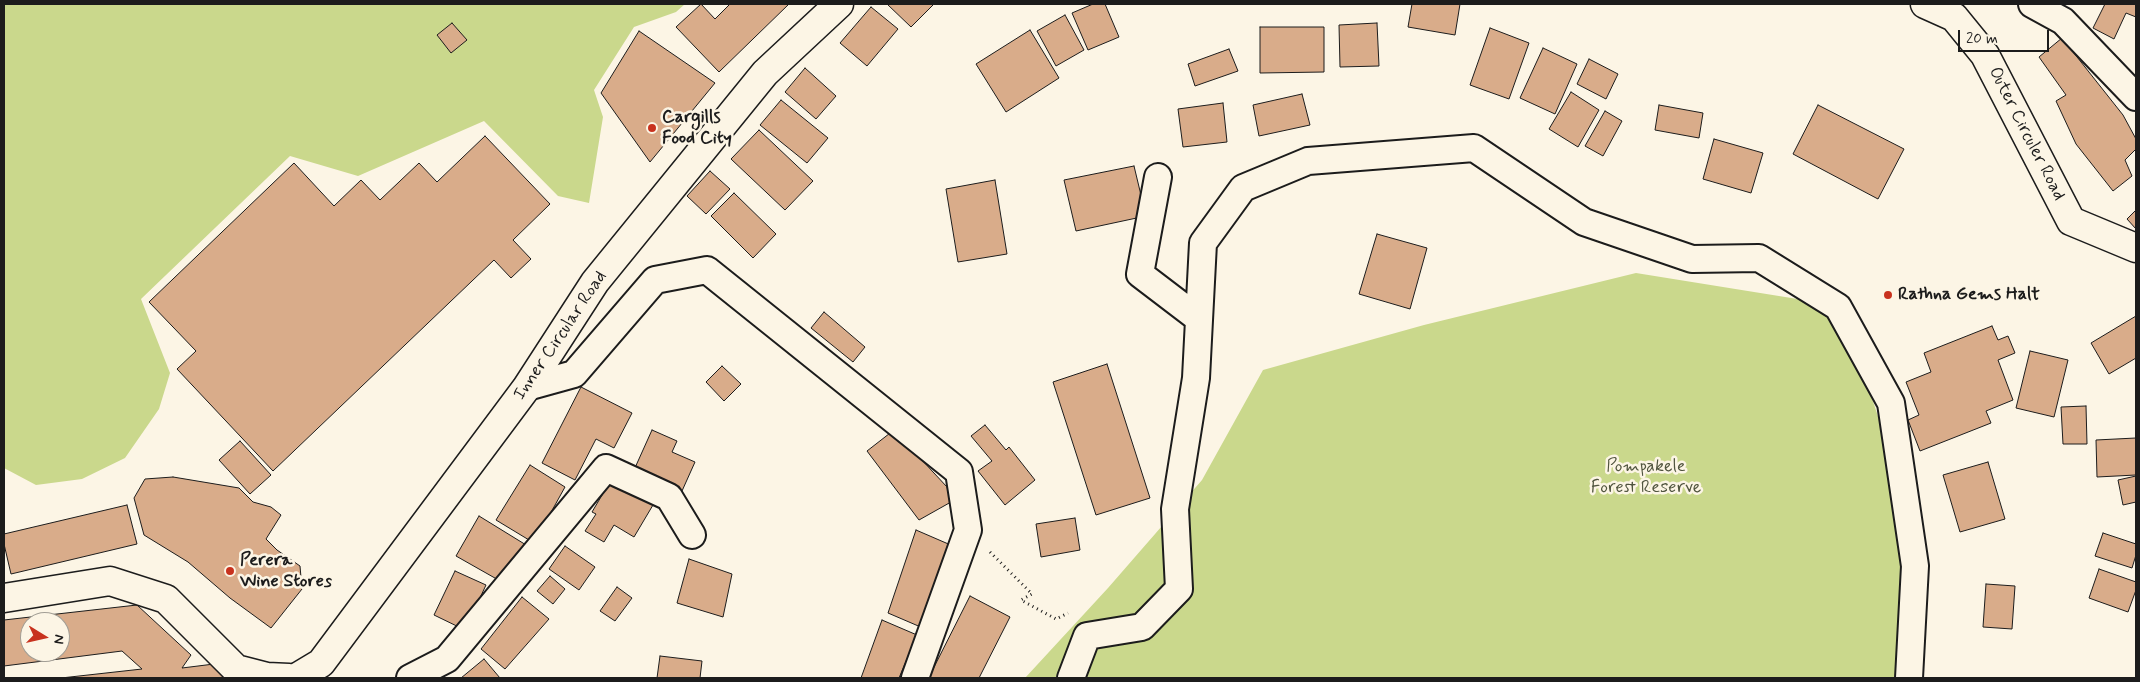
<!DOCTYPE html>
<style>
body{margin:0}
#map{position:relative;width:2140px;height:682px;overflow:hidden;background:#fcf5e5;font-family:Mynerve,sans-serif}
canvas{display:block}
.frame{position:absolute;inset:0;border:5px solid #1c1c1c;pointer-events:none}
.north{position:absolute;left:20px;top:612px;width:50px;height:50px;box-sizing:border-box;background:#fcf5e5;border:1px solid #a29e95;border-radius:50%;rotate:99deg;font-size:14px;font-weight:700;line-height:20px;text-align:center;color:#1c1c1c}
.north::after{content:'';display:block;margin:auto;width:18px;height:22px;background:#c8321e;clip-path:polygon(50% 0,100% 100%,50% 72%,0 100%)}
.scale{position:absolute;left:1958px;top:30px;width:91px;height:22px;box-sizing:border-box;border:2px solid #1c1c1c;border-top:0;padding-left:6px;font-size:15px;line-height:18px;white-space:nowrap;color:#1c1c1c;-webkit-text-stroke:4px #fcf5e5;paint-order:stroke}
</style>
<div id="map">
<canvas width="2140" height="682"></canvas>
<div class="frame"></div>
<div class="north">N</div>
<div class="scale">20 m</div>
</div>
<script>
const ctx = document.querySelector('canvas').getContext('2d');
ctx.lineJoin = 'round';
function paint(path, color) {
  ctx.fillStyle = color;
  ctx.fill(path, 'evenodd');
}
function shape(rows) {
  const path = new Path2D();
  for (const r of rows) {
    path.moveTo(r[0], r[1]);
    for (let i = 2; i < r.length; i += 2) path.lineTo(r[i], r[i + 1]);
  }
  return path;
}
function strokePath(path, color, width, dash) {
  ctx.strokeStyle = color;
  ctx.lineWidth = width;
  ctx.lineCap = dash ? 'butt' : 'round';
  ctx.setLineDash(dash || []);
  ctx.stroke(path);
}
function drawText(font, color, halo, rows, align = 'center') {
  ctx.font = font + ' Mynerve,sans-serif';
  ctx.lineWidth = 5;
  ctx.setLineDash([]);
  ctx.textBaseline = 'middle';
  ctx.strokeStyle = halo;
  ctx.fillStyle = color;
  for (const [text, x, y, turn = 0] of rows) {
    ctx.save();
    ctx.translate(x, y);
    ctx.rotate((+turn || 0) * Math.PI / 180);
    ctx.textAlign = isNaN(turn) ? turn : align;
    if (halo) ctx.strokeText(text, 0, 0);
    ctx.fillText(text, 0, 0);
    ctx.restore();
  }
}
paint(shape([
 [4,4,685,4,676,12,634,27,594,90,603,117,589,203,558,196,484,121,358,176,290,156,141,299,170,373,159,409,125,458,82,479,36,485,4,468],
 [1636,273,1841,306,1892,458,1915,678,1025,678,1108,588,1202,480,1263,370,1424,325]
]), '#cad88c');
const building = shape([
 [701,4,715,19,730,4,789,4,719,72,676,27,701,4],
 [887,4,934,4,911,27,887,4],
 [1093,4,1105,4,1119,37,1088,50,1072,13,1093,4],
 [1412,4,1460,4,1455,35,1408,27,1412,4],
 [2105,4,2136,4,2136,17,2126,13,2114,39,2093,28,2105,4],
 [871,7,898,29,867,66,840,43,871,7],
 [1065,15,1084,50,1056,66,1037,31,1065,15],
 [452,23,467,40,451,53,437,35,452,23],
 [1377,23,1379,66,1340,67,1339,25,1377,23],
 [1260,27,1324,27,1324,72,1260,73,1260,27],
 [1490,28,1529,43,1509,99,1470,85,1490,28],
 [1030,30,1059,78,1006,112,976,64,1030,30],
 [639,31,715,83,650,162,601,93,639,31],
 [2062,38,2123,115,2136,139,2136,149,2125,160,2132,176,2113,191,2076,144,2056,101,2066,95,2039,57,2062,38],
 [1543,48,1577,64,1555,114,1520,98,1543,48],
 [1229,49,1238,71,1195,86,1188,64,1229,49],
 [1589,59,1618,74,1606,99,1577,84,1589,59],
 [805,68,836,96,816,119,785,92,805,68],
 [1571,92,1599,110,1578,147,1549,129,1571,92],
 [1302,94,1310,125,1259,136,1253,105,1302,94],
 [781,100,828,138,807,163,760,125,781,100],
 [1223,103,1227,142,1183,147,1178,109,1223,103],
 [1659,105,1703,113,1699,138,1655,130,1659,105],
 [1818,105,1904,149,1878,199,1793,154,1818,105],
 [1605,111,1622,121,1603,156,1585,146,1605,111],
 [759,130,813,181,785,210,731,159,759,130],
 [485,136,550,204,513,240,531,259,511,278,494,260,273,471,177,369,196,351,149,302,294,163,334,206,361,180,380,200,419,163,437,182,485,136],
 [1714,139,1763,153,1751,193,1703,179,1714,139],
 [1134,166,1146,216,1076,231,1064,180,1134,166],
 [710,171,730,189,706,214,687,196,710,171],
 [995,180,1007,254,958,262,946,189,995,180],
 [734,193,776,234,753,258,711,216,734,193],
 [2136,210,2136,229,2127,219,2136,210],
 [1377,234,1427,248,1410,309,1359,294,1377,234],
 [824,312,865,347,853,362,811,328,824,312],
 [2136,316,2136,358,2109,374,2091,343,2136,316],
 [1992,326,1998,340,2008,336,2015,353,1998,360,2013,400,1986,411,1991,423,1920,451,1908,420,1919,415,1906,382,1931,372,1924,353,1992,326],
 [2030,351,2068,360,2054,417,2016,408,2030,351],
 [1107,364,1150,498,1096,515,1053,382,1107,364],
 [722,366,741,384,724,401,706,382,722,366],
 [581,387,632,413,614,448,596,439,575,480,542,463,581,387],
 [2086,406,2087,444,2063,444,2061,407,2086,406],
 [985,425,1006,450,1009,447,1035,480,1005,505,978,471,992,461,971,436,985,425],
 [652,430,677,441,672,452,695,462,682,491,634,470,652,430],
 [894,430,947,487,951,502,919,520,867,451,894,430],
 [2136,438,2136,475,2097,477,2096,440,2136,438],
 [240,441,271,475,250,494,219,460,240,441],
 [1988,462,2005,519,1960,532,1943,475,1988,462],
 [530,465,565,487,534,543,496,520,530,465],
 [2136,476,2136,502,2123,505,2118,480,2136,476],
 [173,477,239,488,253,502,271,507,281,515,266,539,277,550,300,566,302,589,271,628,230,598,188,562,144,535,134,498,145,479,173,477],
 [611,480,653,505,634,537,614,525,604,542,585,531,596,514,592,512,611,480],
 [127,505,137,544,11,574,4,544,4,534,127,505],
 [479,516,531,548,509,586,456,556,479,516],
 [1075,518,1080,550,1041,557,1036,524,1075,518],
 [916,530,953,546,923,628,888,613,916,530],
 [2103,533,2136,544,2136,555,2132,568,2095,556,2103,533],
 [565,546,595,567,579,590,549,569,565,546],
 [689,559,732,574,723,617,677,603,689,559],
 [2099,569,2136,582,2136,590,2128,612,2089,598,2099,569],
 [455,571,486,585,465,630,434,615,455,571],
 [550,576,565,589,553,604,537,591,550,576],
 [1986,584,2015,586,2012,629,1983,627,1986,584],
 [617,587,632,598,615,621,600,611,617,587],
 [970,596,1010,617,979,678,931,678,929,677,970,596],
 [522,597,549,619,505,669,481,649,522,597],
 [137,605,191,655,182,668,214,664,228,678,61,678,142,669,122,651,4,666,4,620,137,605],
 [30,622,60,622,60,652,30,652,30,622],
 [882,620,917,635,899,678,861,678,882,620],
 [660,656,702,661,700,678,657,678,660,656],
 [484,659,500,678,461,678,484,659]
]);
paint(building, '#d9ac8a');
strokePath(building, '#1c1c1c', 1);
const minor = shape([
 [2032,4,2063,21,2136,97],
 [1158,177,1140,274,1199,319],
 [527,387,574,374,655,280,707,270,959,472,968,530,915,678],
 [410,678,447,659,606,468,669,497,692,535],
 [1071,678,1087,636,1142,627,1179,589,1175,509,1196,378,1203,243,1243,188,1308,161,1474,148,1584,222,1692,259,1759,258,1838,307,1891,403,1915,566,1909,678]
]);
const tertiary = shape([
 [1925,4,1954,17,1985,55,2071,221,2136,248],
 [4,598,110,581,166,599,236,669,267,677,289,678],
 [296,678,321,663,527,387,595,282,765,73,839,4]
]);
strokePath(minor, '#1c1c1c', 30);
strokePath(tertiary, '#1c1c1c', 31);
strokePath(shape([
 [990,552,1032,594,1021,600,1056,619,1068,613]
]), '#1c1c1c', 3, [1, 4]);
strokePath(minor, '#fcf5e5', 26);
strokePath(tertiary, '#fcf5e5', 28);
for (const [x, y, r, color] of [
 [652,128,5,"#c8321e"],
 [1888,295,5,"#c8321e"],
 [230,571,5,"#c8321e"]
]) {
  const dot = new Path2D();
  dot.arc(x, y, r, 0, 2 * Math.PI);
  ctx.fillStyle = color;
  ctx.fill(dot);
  strokePath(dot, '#fcf5e5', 2);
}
drawText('bold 18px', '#1c1c1c', '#fcf5e5', [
 ["Cargills",662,118],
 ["Food City",662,139],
 ["Rathna Gems Halt",1898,295],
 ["Perera",240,561],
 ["Wine Stores",240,582]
], 'left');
drawText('18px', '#1c1c1c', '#fcf5e5', [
 ["Outer Circuler Road",2026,134,63],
 ["Inner Circular Road",561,336,-56]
]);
drawText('18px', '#50543e', '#fcf5e5', [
 ["Pompakele",1646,467],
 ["Forest Reserve",1646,488]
]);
</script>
